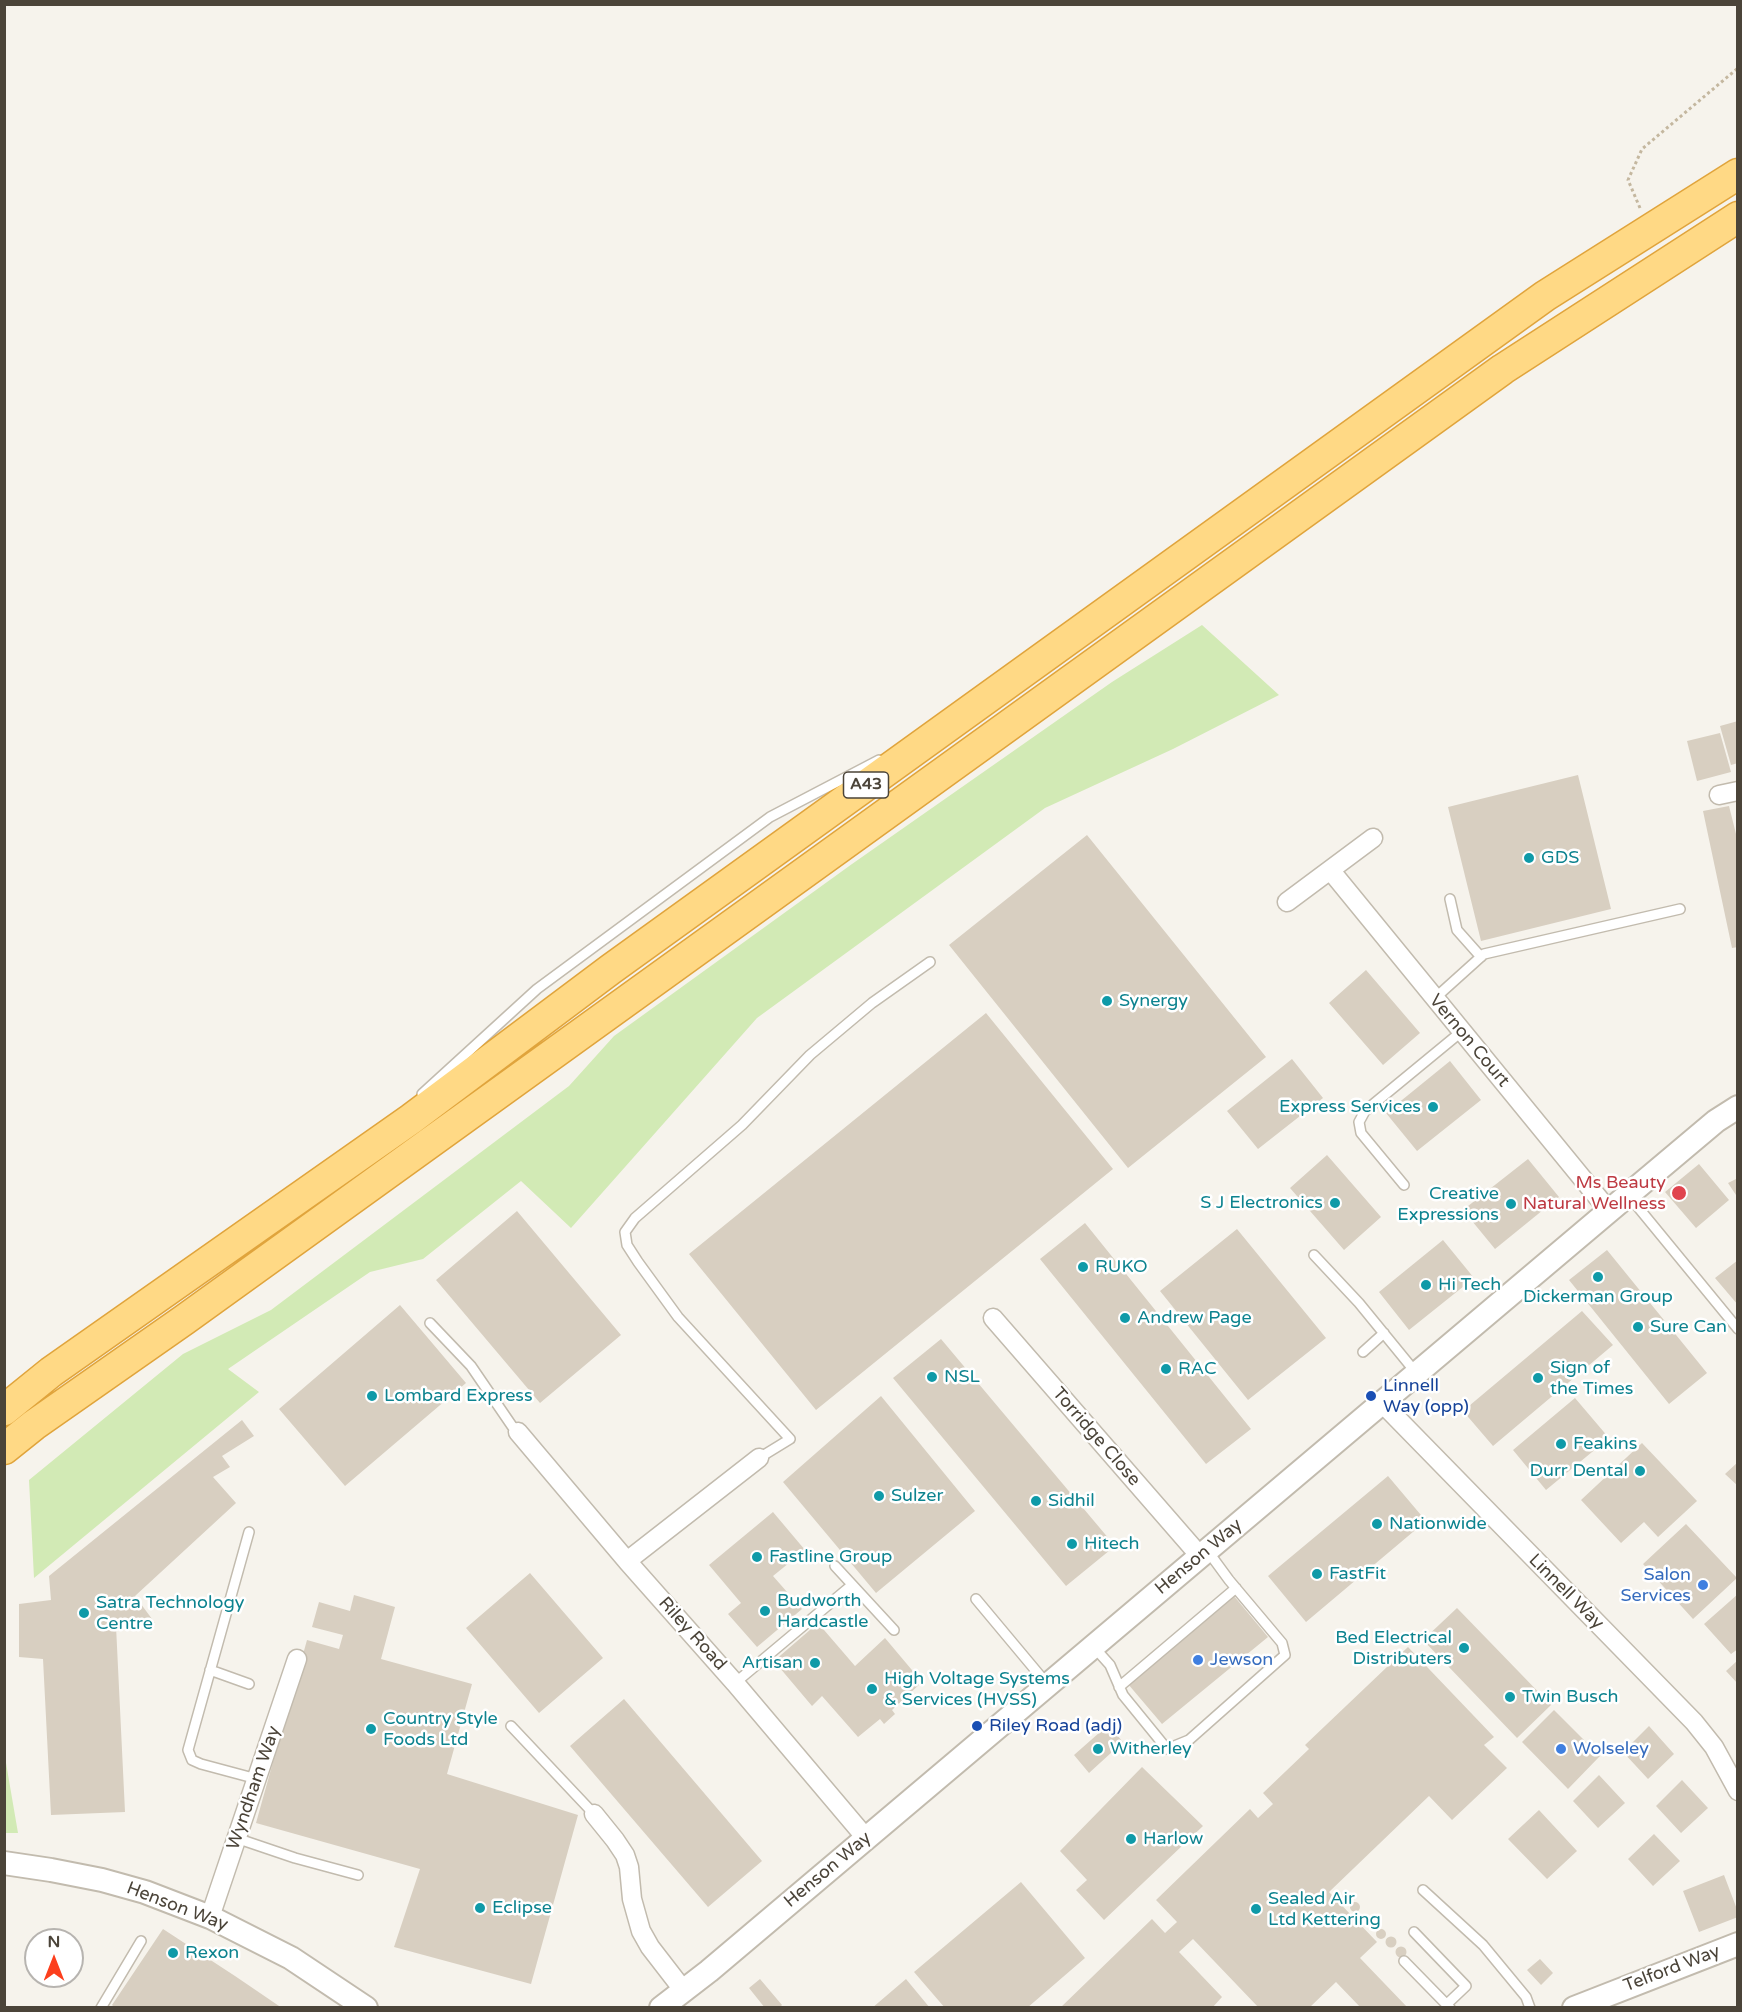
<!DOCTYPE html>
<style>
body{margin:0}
#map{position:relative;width:1742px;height:2012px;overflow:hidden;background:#f6f3ec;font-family:"Varela Round",sans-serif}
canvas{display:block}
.frame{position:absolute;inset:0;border:6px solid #4b4439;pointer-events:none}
.north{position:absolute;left:24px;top:1928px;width:60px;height:60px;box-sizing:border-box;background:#fff;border:2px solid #b7b4b0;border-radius:50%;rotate:0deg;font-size:16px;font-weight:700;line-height:24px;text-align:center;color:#4b4439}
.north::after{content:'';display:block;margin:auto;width:21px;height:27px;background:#fc3f1d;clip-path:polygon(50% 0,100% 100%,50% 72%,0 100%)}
</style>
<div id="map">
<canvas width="1742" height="2012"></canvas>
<div class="frame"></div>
<div class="north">N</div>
</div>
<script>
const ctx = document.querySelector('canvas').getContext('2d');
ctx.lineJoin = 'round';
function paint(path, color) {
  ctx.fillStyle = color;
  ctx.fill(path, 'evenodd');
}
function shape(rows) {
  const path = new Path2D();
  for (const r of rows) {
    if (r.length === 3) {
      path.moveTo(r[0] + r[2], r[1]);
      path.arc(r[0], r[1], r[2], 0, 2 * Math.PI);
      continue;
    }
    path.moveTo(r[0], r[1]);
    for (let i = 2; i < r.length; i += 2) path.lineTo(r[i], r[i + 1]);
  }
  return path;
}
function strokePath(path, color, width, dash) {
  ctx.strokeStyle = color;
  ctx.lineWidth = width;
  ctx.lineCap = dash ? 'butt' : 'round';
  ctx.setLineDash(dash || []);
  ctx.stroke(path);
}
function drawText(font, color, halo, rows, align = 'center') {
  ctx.font = font + ' "Varela Round",sans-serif';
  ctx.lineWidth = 5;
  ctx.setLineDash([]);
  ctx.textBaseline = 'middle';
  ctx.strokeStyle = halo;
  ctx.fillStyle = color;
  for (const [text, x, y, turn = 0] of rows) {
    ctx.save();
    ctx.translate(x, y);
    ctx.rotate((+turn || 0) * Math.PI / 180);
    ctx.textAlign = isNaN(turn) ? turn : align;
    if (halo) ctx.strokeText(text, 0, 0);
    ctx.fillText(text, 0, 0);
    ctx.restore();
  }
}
paint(shape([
 [1202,625,1279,695,1173,749,1045,808,757,1018,571,1228,521,1181,423,1259,370,1272,228,1369,259,1392,34,1578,29,1480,183,1354,271,1310,569,1086,614,1036,852,864,1112,682],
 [5,1757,18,1833,5,1833]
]), '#d2eab5');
paint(shape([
 [1738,721,1738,763,1731,765,1720,726],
 [1720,733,1731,772,1697,781,1687,741],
 [1578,775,1611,909,1481,941,1448,807],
 [1729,806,1738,842,1738,947,1732,948,1703,811],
 [1087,835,1266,1057,1128,1168,949,945],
 [1366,970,1420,1033,1383,1065,1329,1003],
 [986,1013,1113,1169,816,1410,689,1254],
 [1292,1059,1323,1098,1258,1149,1227,1111],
 [1450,1061,1481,1100,1417,1151,1386,1113],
 [1327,1155,1381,1217,1344,1250,1290,1188],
 [1528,1159,1559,1197,1495,1249,1463,1210],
 [1699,1164,1729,1200,1696,1228,1665,1192],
 [1738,1178,1738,1198,1728,1183],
 [517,1211,621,1335,540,1403,436,1280],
 [1085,1223,1251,1429,1206,1464,1040,1259],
 [1237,1229,1326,1338,1248,1400,1160,1291],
 [1443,1240,1474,1278,1409,1330,1379,1292],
 [1607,1250,1707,1373,1669,1404,1569,1280],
 [1738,1260,1738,1305,1715,1278],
 [400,1305,466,1383,345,1486,279,1409],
 [1582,1311,1613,1345,1493,1446,1463,1411],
 [941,1339,1115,1546,1066,1586,893,1378],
 [881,1396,975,1511,876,1593,783,1482],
 [1575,1398,1609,1438,1546,1490,1513,1450],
 [242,1420,254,1436,222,1456,230,1467,213,1477,236,1503,135,1596,155,1623,116,1626,125,1812,51,1815,43,1659,19,1657,19,1604,51,1600,49,1576],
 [1642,1443,1697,1501,1658,1537,1644,1522,1621,1543,1581,1500],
 [1738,1462,1738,1486,1725,1474],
 [1388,1476,1426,1521,1306,1622,1268,1576],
 [773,1512,805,1550,773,1576,802,1609,757,1647,728,1614,741,1603,709,1565],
 [1686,1524,1737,1578,1693,1619,1643,1564],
 [530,1573,603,1658,539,1713,466,1628],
 [1738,1594,1738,1649,1731,1654,1704,1624],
 [354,1595,395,1607,381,1659,472,1684,447,1774,578,1815,531,1984,394,1947,420,1869,256,1823,307,1640,339,1649,343,1635,312,1627,319,1602,350,1611],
 [1234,1596,1268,1637,1162,1724,1128,1684],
 [1457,1608,1551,1705,1517,1738,1423,1640],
 [818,1623,855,1666,885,1638,922,1682,892,1710,895,1714,884,1724,880,1719,858,1737,822,1696,812,1706,774,1661],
 [1408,1647,1494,1737,1484,1745,1507,1768,1452,1820,1429,1796,1329,1892,1377,1942,1360,1958,1408,2008,1361,2008,1336,1982,1309,2008,1259,2008,1193,1939,1179,1952,1222,1997,1212,2008,1060,2008,1152,1919,1165,1933,1177,1922,1156,1900,1250,1809,1258,1818,1273,1804,1263,1793,1309,1749,1305,1745],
 [1738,1660,1738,1684,1726,1671],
 [624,1699,762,1861,708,1907,570,1746],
 [1554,1710,1600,1756,1568,1789,1522,1742],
 [1108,1725,1123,1742,1089,1773,1074,1755],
 [1649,1726,1674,1754,1648,1779,1623,1752],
 [1142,1767,1203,1826,1104,1920,1076,1890,1087,1880,1060,1851],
 [1599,1775,1625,1803,1598,1828,1573,1801],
 [1682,1780,1708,1808,1681,1833,1656,1806],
 [1539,1810,1577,1851,1547,1879,1508,1839],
 [1654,1834,1680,1861,1653,1886,1628,1859],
 [1724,1875,1738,1912,1738,1917,1699,1932,1683,1891],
 [1021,1882,1085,1958,1027,2008,945,2008,914,1972],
 [1347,1898,5],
 [1355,1907,5],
 [1381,1934,5],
 [163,1929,235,1976,282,2008,115,2008,112,2005],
 [1391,1942,5.5],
 [1401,1952,5.5],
 [1540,1959,1553,1973,1541,1985,1527,1970],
 [760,1979,782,2005,779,2008,765,2008,749,1988],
 [906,1979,930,2008,872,2008]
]), '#d8cfc1');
const service = shape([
 [1450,899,1457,930,1481,957],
 [1434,999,1484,954,1680,909],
 [422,1094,537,989,770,817,879,760],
 [1404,1185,1361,1133,1359,1122,1365,1111,1461,1032],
 [1628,1195,1738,1329],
 [1314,1255,1359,1303,1417,1374],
 [430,1323,471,1366,512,1426,518,1432],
 [1363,1352,1384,1333],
 [759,1458,790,1439,678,1317,638,1262,627,1245,625,1232,635,1218,742,1125,810,1055,872,1003,930,962],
 [249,1532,188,1750,192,1760,201,1764,257,1779],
 [835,1566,894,1630],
 [976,1599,1047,1684],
 [1093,1646,1110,1665,1123,1695,1167,1749,1189,1740,1285,1655,1282,1643,1229,1580,1207,1550],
 [210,1670,249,1684],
 [735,1683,852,1585],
 [1119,1687,1236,1588],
 [511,1726,594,1814],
 [236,1838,295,1858,358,1875],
 [1423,1890,1483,1945,1526,1997,1530,2008],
 [1414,1932,1466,1986,1447,2004],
 [1404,1961,1450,2008],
 [101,2008,141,1941]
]);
const minor = shape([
 [1719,795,1738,791],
 [1331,871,1609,1211],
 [1287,902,1373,838],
 [993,1318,1200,1556],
 [1382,1403,1694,1722,1714,1747,1738,1791],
 [518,1432,627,1561,735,1683,866,1838],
 [627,1561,759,1458],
 [594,1814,615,1840,625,1855,629,1867,632,1899,641,1931,650,1947,684,1991],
 [210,1917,297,1659]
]);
const tertiary = shape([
 [4,1863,51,1870,102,1880,145,1892,210,1917,291,1958,366,2008],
 [661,2008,709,1971,1609,1211,1716,1121,1738,1107],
 [1574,2008,1738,1944]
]);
const trunk = shape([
 [4,1410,51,1372,411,1119,611,969,1545,296,1738,174],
 [4,1449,34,1425,184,1320,1503,369,1738,217]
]);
strokePath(service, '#c2bbae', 12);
strokePath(minor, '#c2bbae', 21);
strokePath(tertiary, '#c2bbae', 26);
strokePath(trunk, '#e0a43c', 33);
strokePath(shape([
 [1640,208,1628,180,1642,149,1738,68]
]), '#c4b79f', 3, [3, 3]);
strokePath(service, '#fff', 9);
strokePath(minor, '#fff', 18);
strokePath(tertiary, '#fff', 22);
strokePath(trunk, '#ffd985', 30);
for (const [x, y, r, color] of [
 [1529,858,6,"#0f9aa8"],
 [1107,1001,6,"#0f9aa8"],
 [1433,1107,6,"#0f9aa8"],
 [1679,1193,8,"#e0444e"],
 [1335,1203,6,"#0f9aa8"],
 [1511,1204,6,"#0f9aa8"],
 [1083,1267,6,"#0f9aa8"],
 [1598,1277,6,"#0f9aa8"],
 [1426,1285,6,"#0f9aa8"],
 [1125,1318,6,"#0f9aa8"],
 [1638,1327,6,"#0f9aa8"],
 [1166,1369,6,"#0f9aa8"],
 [932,1377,6,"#0f9aa8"],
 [1538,1378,6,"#0f9aa8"],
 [372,1396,6,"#0f9aa8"],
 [1371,1396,6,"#1a4fb4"],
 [1561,1444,6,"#0f9aa8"],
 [1640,1471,6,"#0f9aa8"],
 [879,1496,6,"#0f9aa8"],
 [1036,1501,6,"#0f9aa8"],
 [1377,1524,6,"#0f9aa8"],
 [1072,1544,6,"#0f9aa8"],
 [757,1557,6,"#0f9aa8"],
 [1317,1574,6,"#0f9aa8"],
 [1703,1585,6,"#3f7fe0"],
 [765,1611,6,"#0f9aa8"],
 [84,1613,6,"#0f9aa8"],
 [1464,1648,6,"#0f9aa8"],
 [1198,1660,6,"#3f7fe0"],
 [815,1663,6,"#0f9aa8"],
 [872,1689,6,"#0f9aa8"],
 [1510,1697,6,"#0f9aa8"],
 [977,1726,6,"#1a4fb4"],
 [371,1729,6,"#0f9aa8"],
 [1098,1749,6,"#0f9aa8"],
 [1561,1749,6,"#3f7fe0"],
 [1131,1839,6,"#0f9aa8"],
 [480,1908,6,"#0f9aa8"],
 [1256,1909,6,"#0f9aa8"],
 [173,1953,6,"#0f9aa8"]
]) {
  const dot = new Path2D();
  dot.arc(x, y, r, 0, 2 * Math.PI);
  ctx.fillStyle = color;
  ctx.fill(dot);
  strokePath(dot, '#fff', 2);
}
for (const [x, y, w] of [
 [866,785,45]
]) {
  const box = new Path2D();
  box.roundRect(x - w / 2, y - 13, w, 26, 4.5);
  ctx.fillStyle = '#fff';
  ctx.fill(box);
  strokePath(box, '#4b4439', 1.5);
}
drawText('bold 16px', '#4b4439', null, [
 ["A43",866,785]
]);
drawText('18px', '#0d838f', '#fff', [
 ["GDS",1541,858],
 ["Synergy",1119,1001],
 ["Express Services",1421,1107,"right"],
 ["Creative",1499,1194,"right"],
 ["Expressions",1499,1215,"right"],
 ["S J Electronics",1323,1203,"right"],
 ["RUKO",1095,1267],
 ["Hi Tech",1438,1285],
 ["Dickerman Group",1598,1297,"center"],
 ["Andrew Page",1137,1318],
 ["Sure Can",1650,1327],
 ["Sign of",1550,1368],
 ["the Times",1550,1389],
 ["RAC",1178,1369],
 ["NSL",944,1377],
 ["Lombard Express",384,1396],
 ["Feakins",1573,1444],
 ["Durr Dental",1628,1471,"right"],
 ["Sulzer",891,1496],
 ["Sidhil",1048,1501],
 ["Nationwide",1389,1524],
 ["Hitech",1084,1544],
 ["Fastline Group",769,1557],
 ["FastFit",1329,1574],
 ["Budworth",777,1601],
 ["Hardcastle",777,1622],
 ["Satra Technology",96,1603],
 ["Centre",96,1624],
 ["Bed Electrical",1452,1638,"right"],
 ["Distributers",1452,1659,"right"],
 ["Artisan",803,1663,"right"],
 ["High Voltage Systems",884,1679],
 ["& Services (HVSS)",884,1700],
 ["Twin Busch",1522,1697],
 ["Country Style",383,1719],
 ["Foods Ltd",383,1740],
 ["Witherley",1110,1749],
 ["Harlow",1143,1839],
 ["Sealed Air",1268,1899],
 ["Ltd Kettering",1268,1920],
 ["Eclipse",492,1908],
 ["Rexon",185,1953]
], 'left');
drawText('18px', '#4b4439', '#fff', [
 ["Vernon Court",1469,1041,50],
 ["Torridge Close",1096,1437,49],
 ["Henson Way",1199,1557,-40],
 ["Linnell Way",1566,1592,45],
 ["Riley Road",692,1634,48],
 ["Wyndham Way",254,1788,-71],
 ["Henson Way",828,1870,-40],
 ["Henson Way",177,1907,21],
 ["Telford Way",1672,1969,-21]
]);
drawText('18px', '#be3a42', '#fff', [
 ["Ms Beauty",1666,1183],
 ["Natural Wellness",1666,1204]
], 'right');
drawText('18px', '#164399', '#fff', [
 ["Linnell",1383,1386],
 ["Way (opp)",1383,1407],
 ["Riley Road (adj)",989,1726]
], 'left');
drawText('18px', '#366cbe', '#fff', [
 ["Salon",1691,1575,"right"],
 ["Services",1691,1596,"right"],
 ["Jewson",1210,1660],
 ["Wolseley",1573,1749]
], 'left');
</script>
